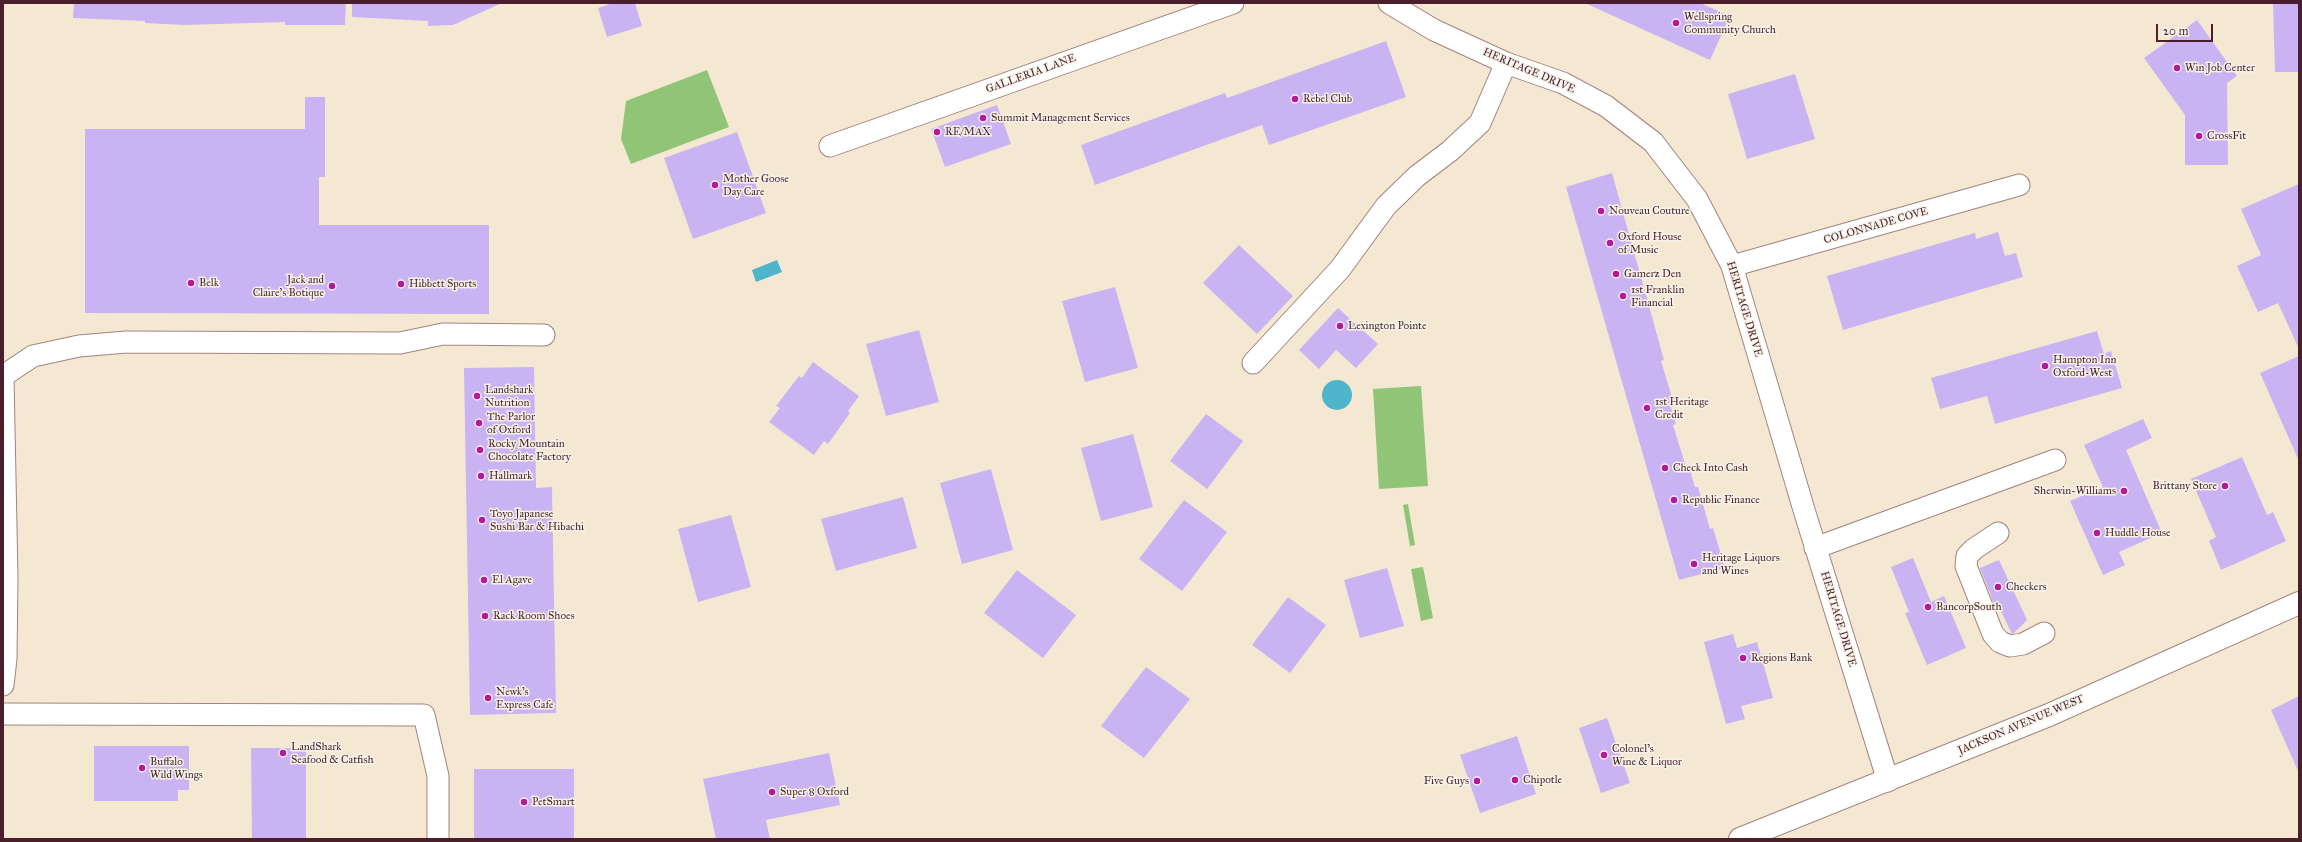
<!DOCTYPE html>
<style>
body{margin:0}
#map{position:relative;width:2302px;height:842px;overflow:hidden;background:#f5e8d3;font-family:"IM FELL Great Primer",serif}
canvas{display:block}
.frame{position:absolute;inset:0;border:4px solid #4a1f2b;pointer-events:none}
.scale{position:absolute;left:2156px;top:24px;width:57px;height:18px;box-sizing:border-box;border:2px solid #4a1f2b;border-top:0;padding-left:5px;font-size:12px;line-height:14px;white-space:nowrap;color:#4a1f2b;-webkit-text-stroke:3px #f7f3e8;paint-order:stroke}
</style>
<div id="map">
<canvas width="2302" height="842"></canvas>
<div class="frame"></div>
<div class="scale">20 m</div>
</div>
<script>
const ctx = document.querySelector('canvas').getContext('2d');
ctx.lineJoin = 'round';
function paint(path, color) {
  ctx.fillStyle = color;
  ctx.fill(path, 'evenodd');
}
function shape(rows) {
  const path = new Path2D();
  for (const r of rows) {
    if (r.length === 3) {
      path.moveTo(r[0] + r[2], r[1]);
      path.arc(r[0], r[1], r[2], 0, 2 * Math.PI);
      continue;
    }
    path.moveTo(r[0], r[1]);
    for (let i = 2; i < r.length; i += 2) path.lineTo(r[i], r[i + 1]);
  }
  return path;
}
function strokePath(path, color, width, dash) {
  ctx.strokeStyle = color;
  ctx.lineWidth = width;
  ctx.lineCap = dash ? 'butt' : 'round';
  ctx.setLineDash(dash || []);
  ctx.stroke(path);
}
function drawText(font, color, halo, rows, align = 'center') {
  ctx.font = font + ' "IM FELL Great Primer",serif';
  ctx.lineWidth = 3;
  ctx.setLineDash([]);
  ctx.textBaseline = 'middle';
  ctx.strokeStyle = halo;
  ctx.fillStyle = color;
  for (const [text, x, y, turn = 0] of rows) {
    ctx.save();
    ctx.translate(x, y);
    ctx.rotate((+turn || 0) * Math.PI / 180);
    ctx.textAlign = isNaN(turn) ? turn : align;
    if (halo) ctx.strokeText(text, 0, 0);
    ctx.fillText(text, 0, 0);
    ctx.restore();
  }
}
paint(shape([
 [707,70,729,127,631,164,621,139,626,101],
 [1421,386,1428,486,1379,489,1373,389],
 [1408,504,1415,545,1410,546,1403,505],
 [1423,567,1433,618,1421,621,1411,569]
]), '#90c578');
paint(shape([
 [777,260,782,272,756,282,752,270],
 [1337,395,15]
]), '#4eb5cc');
paint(shape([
 [74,3,346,3,345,25,285,25,285,22,185,25,145,23,145,21,73,18],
 [352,3,502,3,453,25,428,26,428,21,352,17],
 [613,3,635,3,642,26,607,37,598,8],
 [1585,3,1700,3,1730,16,1710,60],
 [2273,3,2299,3,2299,72,2275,72],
 [2197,20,2237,76,2227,83,2228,165,2185,165,2185,115,2144,58],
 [1386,41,1406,97,1269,145,1262,125,1095,185,1081,145,1225,93,1227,98],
 [1795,74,1815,139,1747,159,1728,94],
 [305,97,325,97,325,177,319,177,319,225,489,225,489,314,85,313,85,129,305,129],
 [997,105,1011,144,945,167,931,129],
 [737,132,766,213,693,239,664,158],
 [1612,173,1664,360,1661,361,1674,404,1670,405,1676,424,1673,425,1686,467,1689,467,1695,487,1698,487,1710,529,1713,528,1725,568,1679,580,1566,187],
 [2299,184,2299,349,2278,303,2258,312,2237,266,2261,255,2241,209],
 [1998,232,2005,256,2016,253,2023,277,1843,330,1827,276,1975,233,1976,239],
 [1239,245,1293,296,1257,334,1203,283],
 [1115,287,1138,368,1085,382,1062,301],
 [1338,308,1378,344,1356,368,1336,350,1319,369,1299,350],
 [919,330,939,402,886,416,866,344],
 [2097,331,2104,354,2111,351,2122,388,1995,424,1987,396,1940,409,1931,378],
 [2299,356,2299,461,2260,373],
 [813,362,859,396,848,411,850,413,828,444,824,441,814,455,769,422,780,408,776,406,799,376,802,378],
 [534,367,536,488,552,487,556,713,470,715,464,368],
 [1206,414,1243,441,1207,489,1170,461],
 [2143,419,2152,438,2126,450,2162,533,2119,552,2125,565,2103,575,2070,501,2103,487,2084,445],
 [1133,434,1153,507,1101,521,1081,448],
 [2242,457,2267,515,2273,512,2286,541,2221,570,2209,541,2216,537,2191,479],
 [991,469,1013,550,962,564,940,483],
 [903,497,917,548,836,571,821,519],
 [1184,500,1227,532,1182,591,1139,559],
 [731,515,751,587,698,602,678,529],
 [1913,558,1931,602,1944,596,1966,648,1927,665,1905,613,1909,612,1891,567],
 [1999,560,2027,620,2014,633,2012,634,1998,605,1995,606,1980,568],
 [1387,568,1404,626,1360,638,1344,580],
 [1017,570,1076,615,1043,658,984,613],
 [1288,597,1326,625,1290,673,1252,645],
 [1733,634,1737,648,1757,642,1773,698,1741,706,1745,719,1726,724,1704,642],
 [1146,667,1190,699,1144,758,1101,726],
 [2299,696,2299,773,2271,710],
 [1607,718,1630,783,1601,793,1579,728],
 [1517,736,1536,794,1480,813,1460,755],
 [94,746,189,746,189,790,178,790,178,801,94,801],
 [251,748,306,748,306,839,252,839],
 [829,753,840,805,766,820,770,839,716,839,703,779],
 [474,769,574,769,574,839,474,839]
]), '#cab3f2');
const minor = shape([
 [1389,3,1434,30,1506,63,1563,83,1606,106,1653,142,1697,199,1732,266,1804,510,1888,781],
 [830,146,1233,3],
 [1732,266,2019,185],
 [1253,363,1340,269,1386,206,1417,176,1450,151,1480,123,1506,63],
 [3,376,33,356,79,346,126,342,400,343,443,334,544,335],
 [3,377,7,578,6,659,3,685],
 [1998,533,1974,549,1967,556,1966,566,1993,634,2000,642,2010,646,2023,644,2044,633],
 [1815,548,2055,460],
 [3,714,424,715,438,776,438,839]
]);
const major = shape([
 [1740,839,2049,715,2299,603]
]);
strokePath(minor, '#a0847f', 23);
strokePath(major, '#a0847f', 24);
strokePath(minor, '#fff', 21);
strokePath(major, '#fff', 22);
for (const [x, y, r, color] of [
 [1676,23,4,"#b5179e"],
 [2177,68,4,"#b5179e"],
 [1295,99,4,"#b5179e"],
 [983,118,4,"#b5179e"],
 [937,132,4,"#b5179e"],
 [2199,136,4,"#b5179e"],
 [715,185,4,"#b5179e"],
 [1601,211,4,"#b5179e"],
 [1610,243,4,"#b5179e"],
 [1616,274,4,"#b5179e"],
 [191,283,4,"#b5179e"],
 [401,284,4,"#b5179e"],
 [332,286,4,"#b5179e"],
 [1623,296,4,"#b5179e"],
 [1340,326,4,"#b5179e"],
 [2045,366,4,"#b5179e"],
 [477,396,4,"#b5179e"],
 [1647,408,4,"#b5179e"],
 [479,423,4,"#b5179e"],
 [480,450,4,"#b5179e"],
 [1665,468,4,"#b5179e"],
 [481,476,4,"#b5179e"],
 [2225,486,4,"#b5179e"],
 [2124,491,4,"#b5179e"],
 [1674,500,4,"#b5179e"],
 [482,520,4,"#b5179e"],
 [2097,533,4,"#b5179e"],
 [1694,564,4,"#b5179e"],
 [484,580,4,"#b5179e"],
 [1998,587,4,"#b5179e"],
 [1928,607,4,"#b5179e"],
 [485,616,4,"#b5179e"],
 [1743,658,4,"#b5179e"],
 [488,698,4,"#b5179e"],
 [283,753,4,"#b5179e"],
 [1604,755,4,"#b5179e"],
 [142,768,4,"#b5179e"],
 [1515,780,4,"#b5179e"],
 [1477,781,4,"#b5179e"],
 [772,792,4,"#b5179e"],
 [524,802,4,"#b5179e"]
]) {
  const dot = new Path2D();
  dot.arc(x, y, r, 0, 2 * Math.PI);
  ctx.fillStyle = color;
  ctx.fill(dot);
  strokePath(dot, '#f7f3e8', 1.5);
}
drawText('11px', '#4a1f2b', '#f7f3e8', [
 ["Wellspring",1684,17],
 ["Community Church",1684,30],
 ["Win Job Center",2185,68],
 ["Rebel Club",1303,99],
 ["Summit Management Services",991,118],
 ["RE/MAX",945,132],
 ["CrossFit",2207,136],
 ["Mother Goose",723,179],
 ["Day Care",723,192],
 ["Nouveau Couture",1609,211],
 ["Oxford House",1618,237],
 ["of Music",1618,250],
 ["Gamerz Den",1624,274],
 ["Jack and",324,280,"right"],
 ["Claire's Botique",324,293,"right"],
 ["Belk",199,283],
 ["Hibbett Sports",409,284],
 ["1st Franklin",1631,290],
 ["Financial",1631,303],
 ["Lexington Pointe",1348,326],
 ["Hampton Inn",2053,360],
 ["Oxford-West",2053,373],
 ["Landshark",485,390],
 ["Nutrition",485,403],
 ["1st Heritage",1655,402],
 ["Credit",1655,415],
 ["The Parlor",487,417],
 ["of Oxford",487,430],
 ["Rocky Mountain",488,444],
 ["Chocolate Factory",488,457],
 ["Check Into Cash",1673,468],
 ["Hallmark",489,476],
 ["Brittany Store",2217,486,"right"],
 ["Sherwin-Williams",2116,491,"right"],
 ["Republic Finance",1682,500],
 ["Toyo Japanese",490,514],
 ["Sushi Bar & Hibachi",490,527],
 ["Huddle House",2105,533],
 ["Heritage Liquors",1702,558],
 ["and Wines",1702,571],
 ["El Agave",492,580],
 ["Checkers",2006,587],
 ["BancorpSouth",1936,607],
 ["Rack Room Shoes",493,616],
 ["Regions Bank",1751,658],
 ["Newk's",496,692],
 ["Express Cafe",496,705],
 ["LandShark",291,747],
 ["Seafood & Catfish",291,760],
 ["Colonel's",1612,749],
 ["Wine & Liquor",1612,762],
 ["Buffalo",150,762],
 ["Wild Wings",150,775],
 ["Chipotle",1523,780],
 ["Five Guys",1469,781,"right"],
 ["Super 8 Oxford",780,792],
 ["PetSmart",532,802]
], 'left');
drawText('11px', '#4a1f2b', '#f7f3e8', [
 ["HERITAGE DRIVE",1529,71,23],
 ["GALLERIA LANE",1031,74,-20],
 ["COLONNADE COVE",1876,226,-16],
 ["HERITAGE DRIVE",1744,309,73],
 ["HERITAGE DRIVE",1838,619,73],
 ["JACKSON AVENUE WEST",2021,725,-23]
]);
</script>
